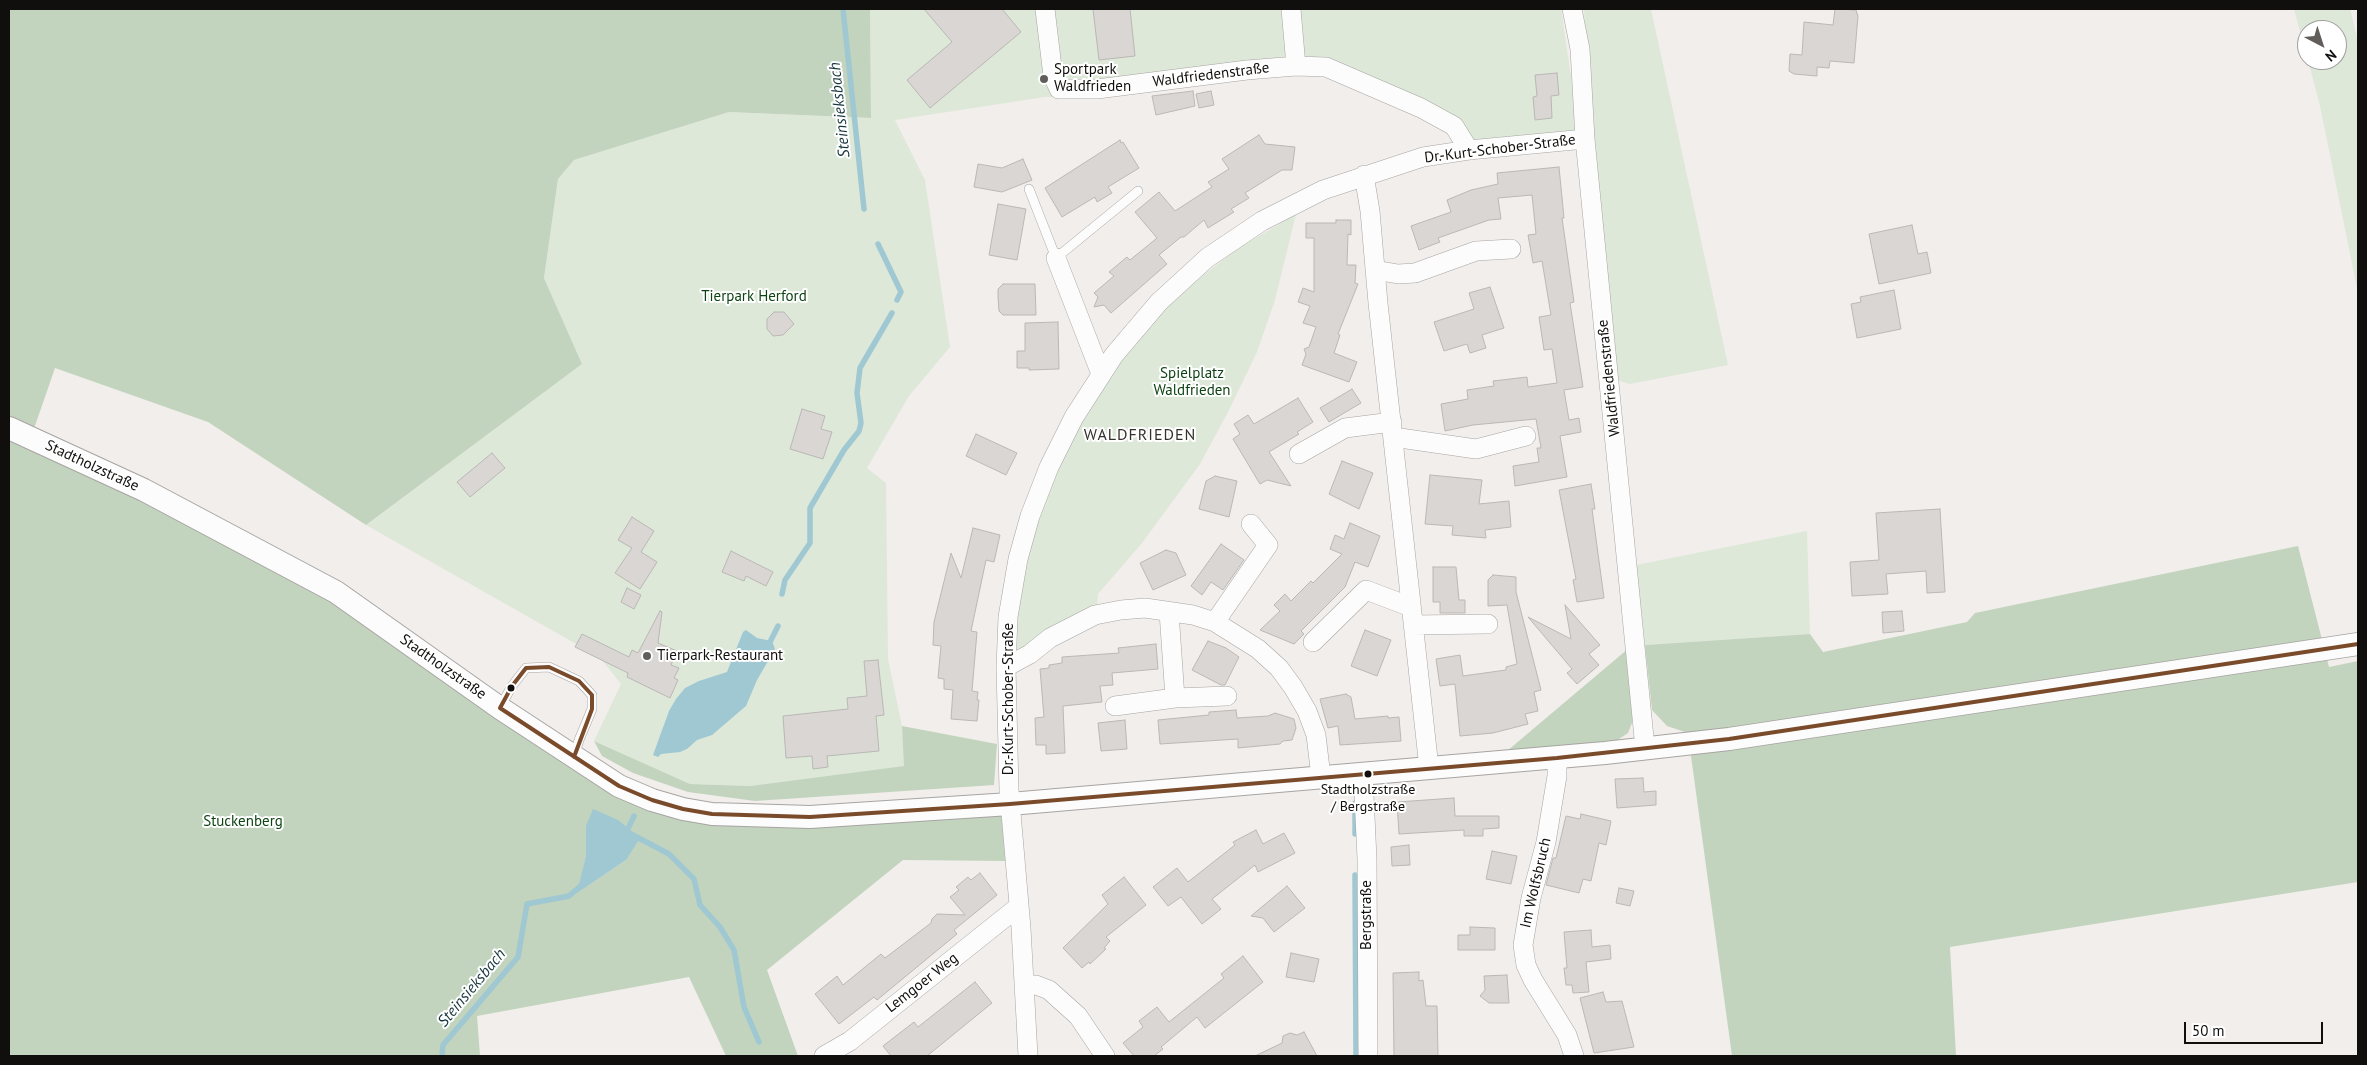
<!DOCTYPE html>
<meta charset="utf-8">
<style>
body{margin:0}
#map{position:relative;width:2367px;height:1065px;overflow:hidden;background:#f2eeeb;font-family:"PT Sans",sans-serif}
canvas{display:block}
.frame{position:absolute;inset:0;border:10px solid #110f0d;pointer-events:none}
.north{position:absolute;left:2297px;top:20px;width:50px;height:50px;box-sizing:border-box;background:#fff;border:1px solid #a09f9e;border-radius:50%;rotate:140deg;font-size:14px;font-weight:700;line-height:20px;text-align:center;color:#110f0d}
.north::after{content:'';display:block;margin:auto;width:18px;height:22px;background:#605d5b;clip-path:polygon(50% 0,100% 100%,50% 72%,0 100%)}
.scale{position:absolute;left:2184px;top:1022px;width:139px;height:22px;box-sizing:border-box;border:2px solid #110f0d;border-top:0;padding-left:6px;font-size:15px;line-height:18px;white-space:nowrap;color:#110f0d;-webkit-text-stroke:4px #fff;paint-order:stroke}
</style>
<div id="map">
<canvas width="2367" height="1065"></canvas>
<div class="frame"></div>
<div class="north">N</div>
<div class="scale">50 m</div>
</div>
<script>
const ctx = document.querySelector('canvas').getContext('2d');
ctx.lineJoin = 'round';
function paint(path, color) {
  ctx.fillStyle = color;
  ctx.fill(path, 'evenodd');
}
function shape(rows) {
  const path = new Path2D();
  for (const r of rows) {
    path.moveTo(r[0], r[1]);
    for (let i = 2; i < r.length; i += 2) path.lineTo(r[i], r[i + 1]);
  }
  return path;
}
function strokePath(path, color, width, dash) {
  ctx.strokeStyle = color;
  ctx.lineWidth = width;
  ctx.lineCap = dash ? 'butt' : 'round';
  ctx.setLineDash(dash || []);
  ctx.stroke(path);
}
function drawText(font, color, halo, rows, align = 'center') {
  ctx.font = font + ' "PT Sans",sans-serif';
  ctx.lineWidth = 4;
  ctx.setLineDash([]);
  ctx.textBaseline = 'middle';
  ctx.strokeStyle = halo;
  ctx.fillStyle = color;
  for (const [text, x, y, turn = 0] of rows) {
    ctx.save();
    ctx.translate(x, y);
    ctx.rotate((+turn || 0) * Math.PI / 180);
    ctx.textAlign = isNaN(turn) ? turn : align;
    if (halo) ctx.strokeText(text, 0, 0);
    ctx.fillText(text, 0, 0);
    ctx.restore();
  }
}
paint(shape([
 [870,9,1561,9,1580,137,1479,144,1322,71,1098,96,1045,97,895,120,925,180,950,347,909,396,867,468,886,483,888,659,902,726,905,766,750,786,690,784,594,741,621,684,597,654,578,645,366,525,582,364,544,278,558,179,574,160,729,112,871,118],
 [1584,9,1651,9,1728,365,1630,384,1616,380,1591,133],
 [2294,9,2350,9,2358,41,2358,293,2320,106,2308,60,2337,60,2337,30,2307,30,2307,57],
 [1296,214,1275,300,1257,352,1228,412,1200,464,1142,543,1098,594,1097,606,1021,650,1015,647,1014,641,1022,578,1040,509,1064,452,1097,394,1128,349,1172,300,1234,251],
 [1807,531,1810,634,1645,645,1636,565]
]), '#dde8d9');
paint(shape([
 [9,9,870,9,871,118,729,112,574,160,558,179,544,278,582,364,366,525,208,422,55,368,28,446,140,494,325,594,682,817,1003,814,1006,861,903,860,767,970,798,1056,726,1056,689,977,477,1016,480,1056,9,1056],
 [586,855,626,860,578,892],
 [2298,546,2329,667,2358,661,2358,882,1950,947,1956,1056,1732,1056,1691,756,1685,732,1667,726,1652,710,1645,645,1810,634,1823,652,1967,622,1975,613],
 [1629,648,1635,715,1628,733,1613,743,1507,751],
 [902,726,997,744,994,785,755,801,688,792,633,773,602,756,594,741,690,784,750,786,904,766]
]), '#c2d4be');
paint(shape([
 [746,630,757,638,772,641,775,649,757,680,746,706,712,735,697,740,687,749,680,752,661,754,658,757,653,755,669,711,676,699,685,688,699,681,727,672,743,632],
 [593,809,618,820,640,838,626,860,577,893,586,855,586,826]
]), '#9fc8d2');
strokePath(shape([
 [843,9,864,209],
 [878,244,901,292,897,300],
 [782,594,785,580,810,543,810,508,844,450,859,431,861,423,857,393,860,368,892,313],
 [768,646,778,626],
 [1355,803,1355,834],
 [626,833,634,816],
 [633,835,669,854,694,879,700,905,720,927,734,950,744,1007,759,1042],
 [1355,875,1356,1056],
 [442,1056,443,1045,518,957,527,904,569,896,584,883]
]), '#9fc8d2', 5.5);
const building = shape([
 [924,9,1002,9,1021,32,930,108,907,80,952,42,924,9],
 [1093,9,1130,9,1135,56,1099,60,1093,9],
 [1835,9,1856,10,1858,16,1854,63,1830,61,1829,68,1817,67,1817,76,1794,74,1789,71,1790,54,1802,55,1804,22,1833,25,1835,9],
 [1557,73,1559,95,1551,96,1552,118,1535,120,1533,97,1537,96,1535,75,1557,73],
 [1193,91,1195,106,1156,115,1152,96,1193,91],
 [1211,91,1214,105,1199,108,1196,94,1211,91],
 [1259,135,1265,144,1295,147,1292,170,1282,170,1245,193,1249,198,1231,209,1234,212,1208,228,1204,220,1184,237,1181,237,1159,255,1167,264,1111,313,1104,305,1094,307,1098,297,1094,293,1114,276,1109,272,1127,257,1130,260,1157,238,1135,212,1159,192,1175,211,1212,187,1208,182,1229,169,1222,159,1259,135],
 [1120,140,1121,143,1123,142,1139,168,1108,187,1112,193,1097,202,1095,197,1062,217,1045,188,1120,140],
 [1023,159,1032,180,1002,192,974,187,978,164,1002,168,1023,159],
 [1559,167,1564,218,1562,218,1574,302,1570,303,1583,387,1564,390,1569,420,1579,418,1581,432,1560,436,1567,477,1515,486,1513,466,1539,462,1537,448,1541,448,1536,419,1473,425,1445,431,1441,404,1468,399,1467,390,1494,386,1493,381,1527,377,1528,387,1557,383,1552,349,1544,350,1539,317,1551,315,1542,261,1533,263,1528,235,1536,234,1532,195,1498,198,1501,219,1489,220,1438,238,1440,242,1419,250,1411,226,1451,212,1447,200,1471,190,1498,184,1497,173,1559,167],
 [998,204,1026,209,1017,260,989,255,998,204],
 [1336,220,1351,220,1351,235,1348,234,1347,265,1356,265,1355,283,1358,284,1338,334,1340,335,1334,353,1357,362,1349,382,1302,365,1306,354,1304,349,1309,347,1316,327,1303,323,1310,306,1298,302,1303,288,1314,292,1314,238,1306,238,1306,223,1336,223,1336,220],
 [1912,225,1918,254,1927,252,1931,273,1879,284,1869,234,1912,225],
 [1003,284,1035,284,1036,315,1003,315,999,311,998,297,998,289,1003,284],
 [1490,287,1504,328,1482,335,1486,348,1470,353,1467,344,1444,351,1434,322,1474,309,1469,293,1490,287],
 [1894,290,1901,329,1857,338,1851,304,1861,302,1860,297,1894,290],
 [774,312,784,312,794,324,783,335,773,336,767,329,767,319,774,312],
 [1058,322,1059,369,1029,370,1029,368,1017,368,1017,351,1025,351,1025,323,1058,322],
 [1352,389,1361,403,1329,422,1320,408,1352,389],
 [1298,398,1313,422,1297,432,1299,434,1269,452,1291,486,1267,480,1260,484,1233,439,1240,434,1234,424,1248,415,1254,424,1298,398],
 [802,409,825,416,821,429,832,432,823,459,790,449,802,409],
 [976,434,1017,453,1006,475,966,456,976,434],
 [492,453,505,468,470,497,457,482,492,453],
 [1342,461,1373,473,1359,509,1329,494,1342,461],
 [1430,475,1482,480,1479,504,1509,501,1511,527,1485,530,1486,538,1452,535,1453,526,1425,524,1430,475],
 [1215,476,1237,481,1229,517,1199,509,1206,481,1215,476],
 [1591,484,1595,509,1592,509,1604,598,1577,602,1573,580,1576,579,1559,490,1591,484],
 [1940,509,1945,592,1927,593,1926,571,1886,574,1888,594,1852,596,1850,562,1879,560,1876,513,1940,509],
 [632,517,654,531,641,552,657,562,640,589,615,573,632,548,618,540,632,517],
 [1350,523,1380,536,1368,567,1355,562,1345,587,1301,631,1304,634,1294,644,1260,630,1280,611,1274,605,1285,594,1291,601,1311,581,1313,583,1342,554,1330,549,1335,535,1344,539,1350,523],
 [973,528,1000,535,994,562,986,560,971,631,977,632,972,691,978,692,977,700,979,700,977,721,951,719,953,690,944,689,944,679,938,678,941,646,933,645,934,622,951,553,961,578,973,528],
 [1221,544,1244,560,1223,590,1211,582,1202,595,1191,586,1221,544],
 [1166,550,1176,553,1186,575,1153,590,1140,563,1166,550],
 [731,551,773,572,766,586,746,576,744,581,722,572,731,551],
 [1433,567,1456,567,1459,600,1465,600,1465,613,1440,613,1440,602,1433,602,1433,567],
 [1493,575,1516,577,1516,592,1541,690,1534,692,1538,711,1525,714,1528,724,1493,733,1460,736,1455,684,1440,686,1436,659,1460,655,1463,676,1506,670,1506,667,1517,664,1507,605,1488,606,1488,580,1493,575],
 [627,588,641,595,634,609,621,602,627,588],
 [1565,605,1600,645,1589,654,1599,665,1577,684,1567,673,1572,669,1528,617,1571,639,1565,605],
 [660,611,662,612,658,643,677,651,671,665,679,668,674,678,678,680,670,698,627,677,628,673,575,647,582,634,629,657,632,650,638,653,660,611],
 [1902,611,1904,631,1883,633,1882,612,1902,611],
 [1365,630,1391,640,1377,676,1351,666,1365,630],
 [1208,641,1226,648,1239,657,1225,685,1221,685,1192,670,1208,641],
 [1156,644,1158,669,1112,673,1113,685,1100,686,1102,702,1063,706,1065,753,1046,754,1046,745,1036,745,1035,718,1044,717,1040,669,1049,668,1049,665,1062,663,1062,657,1119,653,1118,648,1156,644],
 [878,660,884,715,876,716,879,751,827,756,828,767,813,769,812,756,786,758,783,716,848,709,847,698,867,696,864,661,878,660],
 [1346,694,1351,697,1355,719,1388,716,1388,718,1399,717,1401,741,1340,745,1338,726,1328,728,1320,699,1346,694],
 [1236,710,1237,718,1268,716,1275,713,1294,719,1296,728,1292,740,1283,741,1280,744,1238,748,1238,739,1160,744,1158,720,1209,715,1209,712,1236,710],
 [1125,720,1127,749,1101,751,1098,723,1125,720],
 [1643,778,1644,792,1656,791,1656,805,1617,808,1615,779,1643,778],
 [1454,798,1455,816,1499,816,1499,828,1483,829,1483,836,1464,836,1464,830,1399,834,1397,802,1454,798],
 [1581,814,1611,821,1606,845,1599,843,1591,881,1583,879,1579,893,1546,885,1553,858,1556,858,1566,816,1580,819,1581,814],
 [1256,830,1263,844,1284,833,1295,853,1258,872,1255,865,1212,899,1221,909,1202,924,1181,897,1168,906,1153,887,1177,868,1188,882,1235,845,1233,842,1256,830],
 [1409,845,1410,865,1392,866,1391,847,1409,845],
 [1492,851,1517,856,1511,884,1486,879,1492,851],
 [980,873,997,895,954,930,957,934,894,986,877,1000,874,997,839,1024,815,994,837,976,843,985,881,954,885,958,931,923,932,919,937,914,965,915,950,897,959,890,956,887,968,877,971,880,980,873],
 [1124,877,1146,905,1106,937,1110,941,1104,948,1106,949,1090,964,1089,962,1082,968,1063,948,1108,904,1102,895,1124,877],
 [1287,886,1305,908,1274,932,1263,918,1251,916,1287,886],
 [1619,888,1634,891,1630,906,1616,903,1619,888],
 [1470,927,1495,928,1495,950,1458,950,1458,935,1470,935,1470,927],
 [1591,930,1592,947,1610,945,1611,959,1586,962,1589,992,1573,993,1572,985,1566,985,1564,968,1567,968,1564,932,1591,930],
 [1291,953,1319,959,1314,982,1286,977,1291,953],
 [1243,956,1263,982,1205,1028,1197,1017,1161,1047,1163,1049,1154,1056,1134,1056,1123,1043,1143,1027,1139,1021,1157,1007,1169,1022,1224,978,1221,974,1243,956],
 [1419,972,1419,981,1423,980,1426,1006,1437,1006,1438,1056,1394,1056,1393,973,1419,972],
 [1507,975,1509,1003,1489,1003,1480,996,1485,990,1484,976,1507,975],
 [975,982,992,1003,927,1056,891,1056,883,1046,914,1022,918,1027,975,982],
 [1603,992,1606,1002,1622,1001,1634,1047,1594,1053,1580,998,1603,992],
 [1304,1032,1317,1056,1255,1056,1282,1043,1283,1036,1290,1033,1297,1035,1304,1032]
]);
paint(building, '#d9d6d4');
strokePath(building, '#bab8b5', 1);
const service = shape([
 [1029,189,1056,258,1138,191],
 [500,707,512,686,526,668,549,667,579,681,592,695,592,709,579,740,574,757]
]);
const minor = shape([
 [1045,9,1053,76,1059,89,1097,89,1247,70,1296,66,1326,67,1421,108,1454,126,1469,150],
 [1291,9,1296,66],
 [1572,9,1580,49,1585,139,1645,748],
 [1364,175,1370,211,1378,303,1429,768],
 [1056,258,1101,374],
 [1375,270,1398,274,1415,273,1476,251,1511,249],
 [1393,437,1476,449,1526,436],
 [1299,454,1345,428,1392,422],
 [1169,612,1175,698],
 [1215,622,1268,545,1251,524],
 [1413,625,1488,624],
 [1313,642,1366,590,1411,607],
 [1006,667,1030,654,1050,638,1095,615,1121,610,1145,608,1193,615,1215,622,1258,649,1279,668,1293,687,1307,711,1316,735,1321,777],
 [1115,706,1175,698,1227,696],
 [1557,758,1557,776,1546,842,1531,898,1523,945,1526,965,1533,980,1567,1035,1574,1056],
 [1363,774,1367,859,1368,1056],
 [1024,985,1036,985,1049,990,1078,1016,1105,1056],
 [824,1056,850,1041,1018,907],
 [1028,1056,1021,928,1009,790,1006,667,1008,617,1018,559,1030,516,1049,467,1074,417,1114,355,1159,302,1207,258,1262,221,1323,190,1423,157,1469,150,1585,139]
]);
const tertiary = shape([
 [9,428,144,490,336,592,500,708,619,786,652,800,683,809,712,814,810,817,1010,804,1605,753,1729,739,2358,644]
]);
strokePath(service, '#a7a4a2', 10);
strokePath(minor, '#a7a4a2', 20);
strokePath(tertiary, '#a7a4a2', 24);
strokePath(service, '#fdfcfc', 9);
strokePath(minor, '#fdfcfc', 19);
strokePath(tertiary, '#fdfcfc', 22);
strokePath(shape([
 [500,708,619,786,652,800,683,809,712,814,810,817,1010,804,1557,758,1729,739,2358,644],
 [500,708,512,686,526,668,549,667,579,681,592,695,592,709,574,757]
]), '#7a4b2a', 4);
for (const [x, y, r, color] of [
 [1044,79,5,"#605d5b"],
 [647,656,5,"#605d5b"],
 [511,688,4.5,"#110f0d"],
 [1368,774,4.5,"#110f0d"]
]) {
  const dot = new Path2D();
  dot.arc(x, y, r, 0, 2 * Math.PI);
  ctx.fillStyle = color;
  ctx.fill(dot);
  strokePath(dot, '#fff', 2);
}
drawText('14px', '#110f0d', '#fff', [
 ["Stadtholzstraße",1368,790],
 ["/ Bergstraße",1368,807]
]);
drawText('15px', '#110f0d', '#fff', [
 ["Sportpark",1054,70],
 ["Waldfrieden",1054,87],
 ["Tierpark-Restaurant",657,656]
], 'left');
drawText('15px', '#110f0d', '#fff', [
 ["Waldfriedenstraße",1211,75,-7],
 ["Dr.-Kurt-Schober-Straße",1500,149,-7],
 ["Waldfriedenstraße",1609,378,-96],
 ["Stadtholzstraße",92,466,25],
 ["Stadtholzstraße",443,667,35],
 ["Dr.-Kurt-Schober-Straße",1009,699,-90],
 ["Im Wolfsbruch",1536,883,-77],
 ["Bergstraße",1367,915,-90],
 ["Lemgoer Weg",922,983,-38]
]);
drawText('15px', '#0d4312', '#fff', [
 ["Tierpark Herford",754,297],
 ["Spielplatz",1192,374],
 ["Waldfrieden",1192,391],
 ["Stuckenberg",243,822]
]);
drawText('italic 16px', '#17353d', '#fff', [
 ["Steinsieksbach",840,110,-96],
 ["Steinsieksbach",472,988,-50]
]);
ctx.letterSpacing = '1px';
drawText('16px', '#36302c', '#fff', [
 ["WALDFRIEDEN",1140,435]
]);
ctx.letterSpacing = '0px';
</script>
